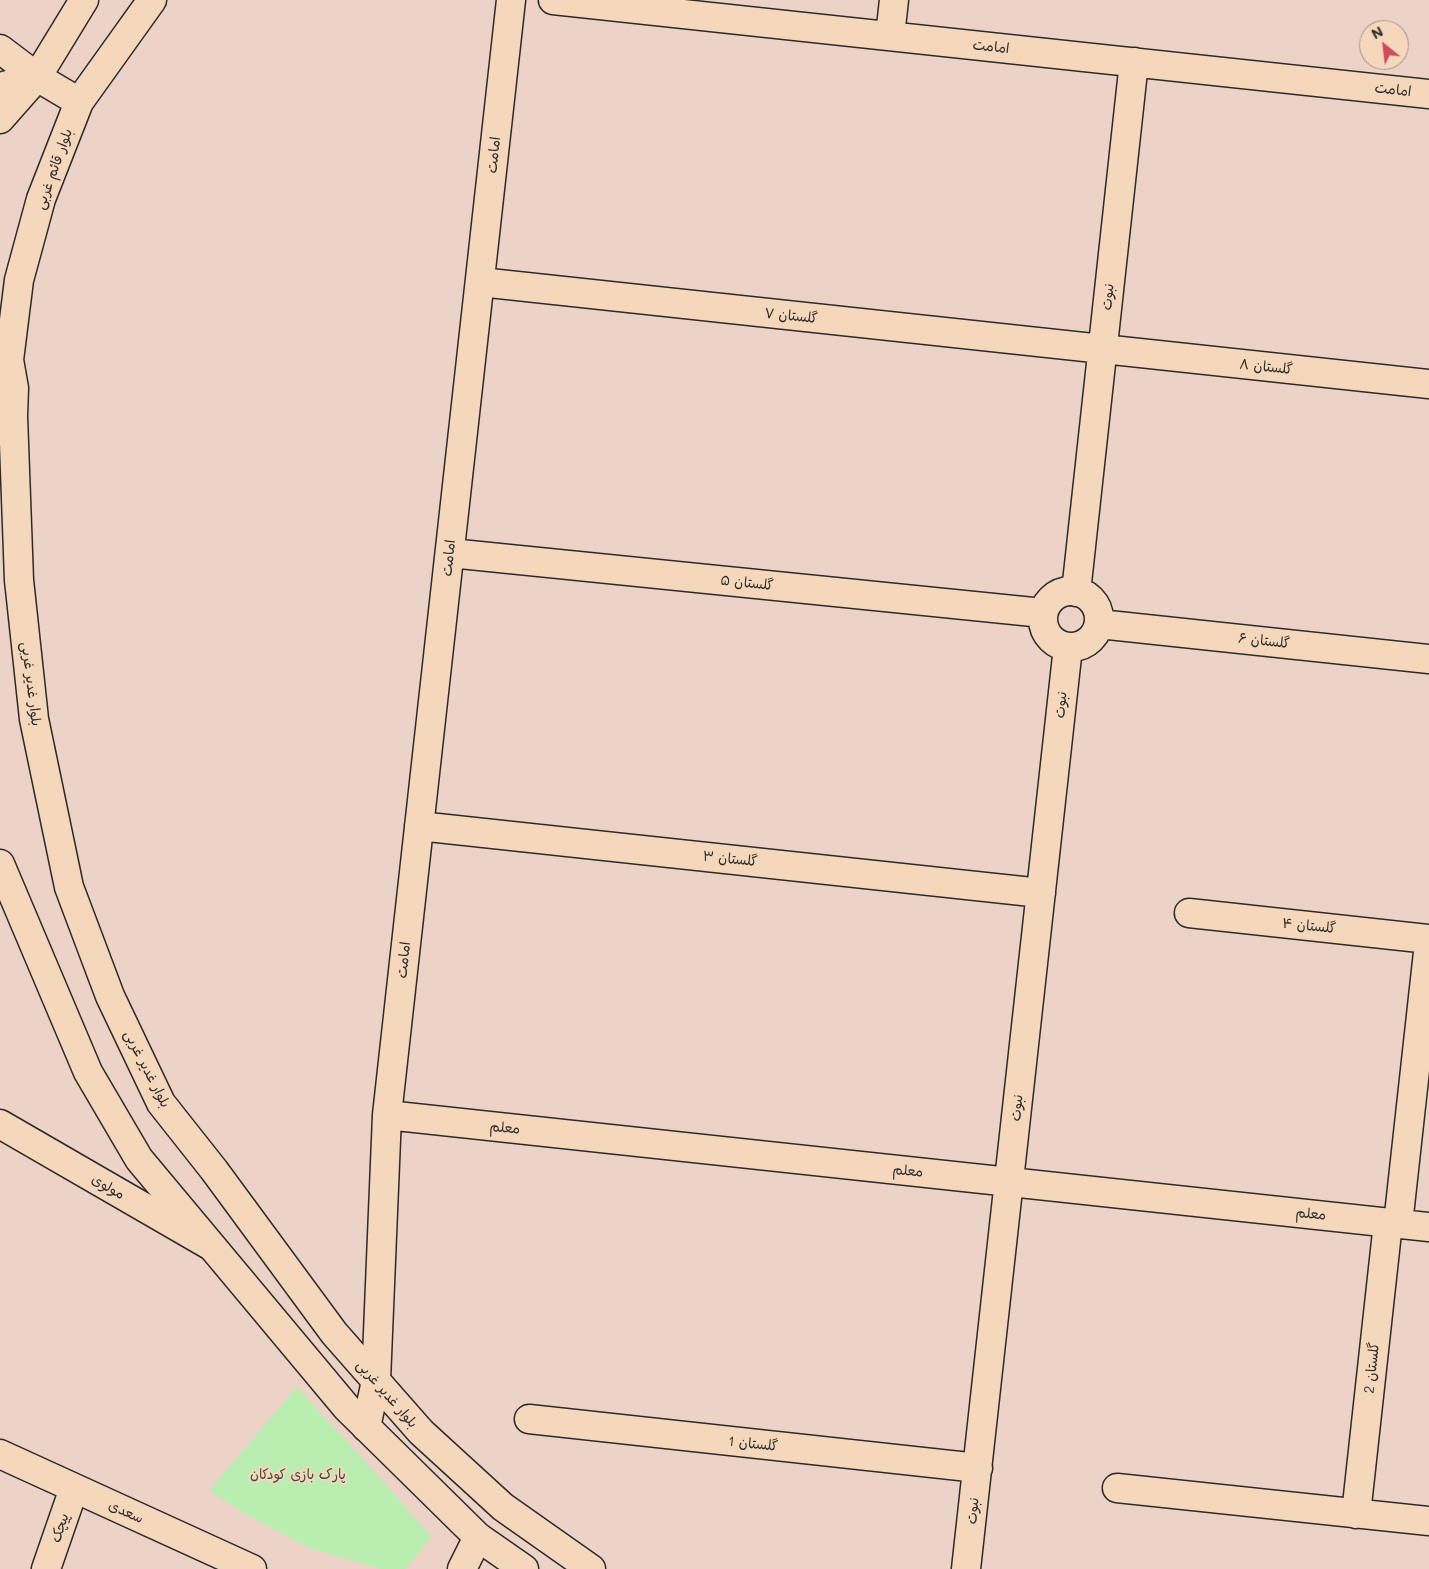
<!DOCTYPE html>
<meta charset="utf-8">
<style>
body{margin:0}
#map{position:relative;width:1429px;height:1569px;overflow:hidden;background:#edd3c7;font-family:Mali,sans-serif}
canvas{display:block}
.north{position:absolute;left:1359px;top:20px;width:50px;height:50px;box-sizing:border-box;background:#f5d7bb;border:1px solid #a49281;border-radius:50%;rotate:331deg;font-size:14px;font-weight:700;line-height:20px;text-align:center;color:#2b2b2b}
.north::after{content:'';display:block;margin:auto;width:18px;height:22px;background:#d1495b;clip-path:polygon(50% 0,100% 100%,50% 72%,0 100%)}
</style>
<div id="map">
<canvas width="1429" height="1569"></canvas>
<div class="north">N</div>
</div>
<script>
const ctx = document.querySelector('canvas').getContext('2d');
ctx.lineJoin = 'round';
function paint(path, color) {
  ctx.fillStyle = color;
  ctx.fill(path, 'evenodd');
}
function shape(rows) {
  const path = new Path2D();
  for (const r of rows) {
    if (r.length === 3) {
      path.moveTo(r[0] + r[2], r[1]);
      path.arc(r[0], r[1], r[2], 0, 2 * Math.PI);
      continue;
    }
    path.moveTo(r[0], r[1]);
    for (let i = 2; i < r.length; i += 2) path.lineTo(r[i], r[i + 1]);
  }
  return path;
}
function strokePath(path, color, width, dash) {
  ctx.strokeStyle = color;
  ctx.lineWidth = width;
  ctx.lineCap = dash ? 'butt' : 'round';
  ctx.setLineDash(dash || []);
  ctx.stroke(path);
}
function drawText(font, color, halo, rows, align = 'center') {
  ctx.font = font + ' Mali,"Playpen Sans Arabic",sans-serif';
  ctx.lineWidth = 4;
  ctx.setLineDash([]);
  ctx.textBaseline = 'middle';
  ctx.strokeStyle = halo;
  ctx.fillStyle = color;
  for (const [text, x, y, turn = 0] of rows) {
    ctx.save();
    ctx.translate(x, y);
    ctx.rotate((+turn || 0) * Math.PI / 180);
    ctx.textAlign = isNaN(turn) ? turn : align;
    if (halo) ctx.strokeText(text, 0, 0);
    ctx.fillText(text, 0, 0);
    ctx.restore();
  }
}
paint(shape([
 [297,1387,385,1483,431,1537,406,1569,381,1569,311,1549,247,1515,209,1491]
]), '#baeeb0');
const street = shape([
 [553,0,1429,94],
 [890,36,894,0],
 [0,49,37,77],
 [0,87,37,77],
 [480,282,1429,384],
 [450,553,1043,613],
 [1071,619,28],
 [1076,592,1134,62],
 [1099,624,1429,659],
 [419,826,1041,893],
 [1189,913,1429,939],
 [387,1115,1429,1227],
 [0,1124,211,1246],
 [1398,1224,1429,943],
 [529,1419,978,1468],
 [366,1427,376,1381,387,1115,511,0],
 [0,1454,252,1569],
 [1117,1488,1429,1521],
 [1356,1514,1388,1223],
 [46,1569,74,1488],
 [462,1569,478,1537],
 [966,1569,1068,647]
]);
const secondary = shape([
 [37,77,79,102],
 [0,119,37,77,84,0],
 [1,345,9,360,14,388,13,416,5,433],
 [9,360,19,280,41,199,79,102,152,0],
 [13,416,19,580,34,719,69,887,110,996,161,1103,214,1170,334,1333,421,1432,503,1507,591,1569],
 [0,864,88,1072,139,1159,347,1408,478,1537,524,1569]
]);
strokePath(street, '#2b2b2b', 31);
strokePath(secondary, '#2b2b2b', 31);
strokePath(street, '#f5d7bb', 28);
strokePath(secondary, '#f5d7bb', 28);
drawText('14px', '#2b2b2b', '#f5d7bb', [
 ["امامت",991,47,6],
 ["امامت",1393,90,6],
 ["امامت",494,155,-84],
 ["بلوار قائم غربی",54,169,-70],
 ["نبوت",1108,297,-84],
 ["گلستان ۷",791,316,6],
 ["گلستان ۸",1266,367,6],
 ["امامت",449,558,-84],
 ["گلستان ۵",747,583,6],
 ["گلستان ۶",1264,641,6],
 ["بلوار غدیر غربی",31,684,83],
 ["نبوت",1061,705,-84],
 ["گلستان ۳",730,859,6],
 ["گلستان ۴",1309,926,6],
 ["امامت",404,960,-84],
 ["بلوار غدیر غربی",147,1069,63],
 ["نبوت",1017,1108,-84],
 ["معلم",505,1128,6],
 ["معلم",908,1171,6],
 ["مولوی",108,1187,30],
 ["معلم",1311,1214,6],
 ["گلستان 2",1372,1368,-84],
 ["بلوار غدیر غربی",387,1394,49],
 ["گلستان 1",753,1444,6],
 ["نبوت",973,1511,-84],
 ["سعدی",126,1512,24],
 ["پیچک",60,1528,-72]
]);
drawText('14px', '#40483f', '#f5d7bb', [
 ["پارک بازی کودکان",298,1475]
]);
</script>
